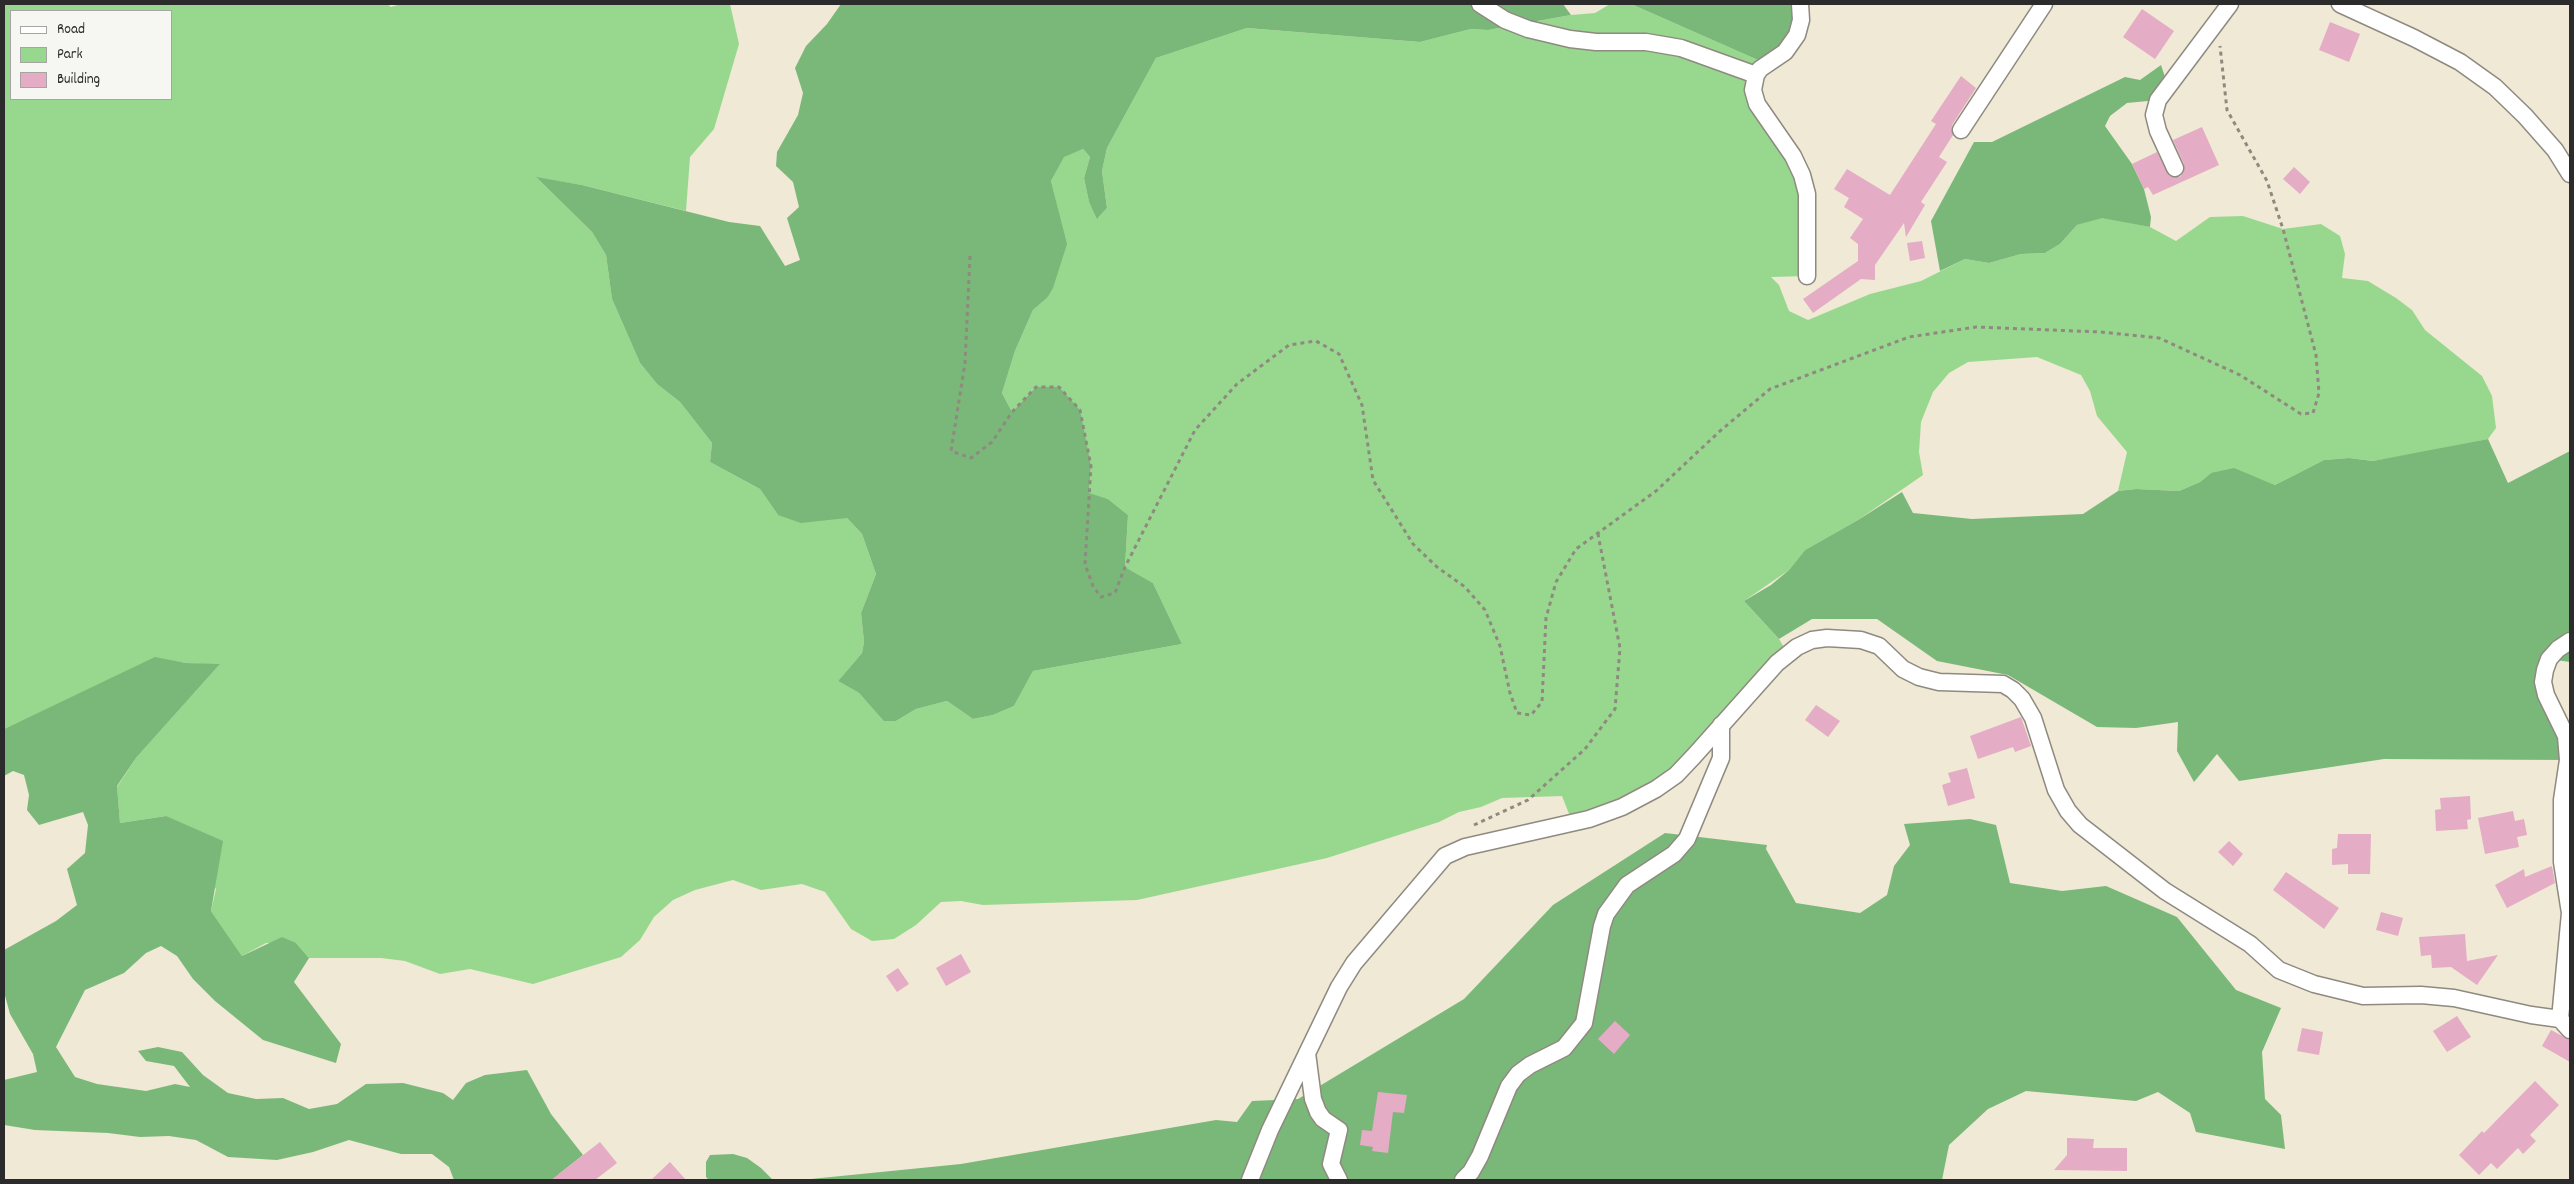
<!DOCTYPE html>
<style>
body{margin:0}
#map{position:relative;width:2574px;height:1184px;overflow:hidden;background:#f0e9d5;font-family:Dekko,sans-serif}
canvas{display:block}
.frame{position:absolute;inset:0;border:5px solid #2b2b2b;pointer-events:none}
.legend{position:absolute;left:10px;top:10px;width:162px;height:90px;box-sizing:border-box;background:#f6f6f2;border:1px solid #a5a5a2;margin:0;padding:6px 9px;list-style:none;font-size:15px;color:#2b2b2b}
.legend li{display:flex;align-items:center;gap:10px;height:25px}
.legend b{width:25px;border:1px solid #a5a5a2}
</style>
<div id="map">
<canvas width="2574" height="1184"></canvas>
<div class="frame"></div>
<ul class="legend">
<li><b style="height:6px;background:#fff"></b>Road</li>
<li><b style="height:14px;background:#98d88e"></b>Park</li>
<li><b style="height:14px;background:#e4acc5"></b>Building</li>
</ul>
</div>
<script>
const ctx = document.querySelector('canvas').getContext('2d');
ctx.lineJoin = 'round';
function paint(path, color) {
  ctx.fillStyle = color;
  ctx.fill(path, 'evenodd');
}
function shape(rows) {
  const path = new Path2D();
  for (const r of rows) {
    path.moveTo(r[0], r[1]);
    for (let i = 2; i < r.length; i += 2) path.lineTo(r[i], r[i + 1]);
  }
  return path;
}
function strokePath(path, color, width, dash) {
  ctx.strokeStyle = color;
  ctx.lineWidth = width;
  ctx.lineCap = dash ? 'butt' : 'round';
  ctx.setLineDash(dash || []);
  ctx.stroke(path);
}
paint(shape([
 [4,4,387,4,391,7,401,4,730,4,739,44,714,129,690,157,686,211,582,185,537,178,592,232,606,255,612,299,640,363,657,384,680,402,712,443,710,462,760,489,778,515,847,518,862,534,876,574,861,613,864,642,862,653,838,681,859,693,885,721,896,721,916,709,947,701,973,719,993,715,1014,706,1033,671,1182,644,1153,583,1125,567,1128,515,1108,499,1089,494,1091,466,1036,387,1012,412,1002,393,1015,351,1033,310,1047,298,1061,223,1051,181,1064,156,1083,149,1090,157,1084,178,1089,202,1098,218,1107,208,1102,171,1107,148,1156,58,1247,28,1420,42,1471,29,1488,30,1571,15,1595,13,1610,4,1631,4,1767,64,1753,83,1802,175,1807,276,1771,277,1779,285,1789,311,1808,320,1870,294,1921,281,1965,259,1989,263,2021,254,2045,253,2060,244,2077,225,2102,217,2150,227,2176,241,2210,217,2243,216,2283,229,2321,224,2340,236,2345,254,2342,278,2368,281,2396,298,2412,310,2425,330,2482,376,2492,396,2496,428,2488,439,2414,454,2373,461,2349,458,2324,460,2275,485,2257,478,2211,473,2200,482,2179,491,2136,489,2118,491,2127,452,2097,416,2090,391,2081,375,2037,357,1968,362,1949,373,1933,392,1921,422,1919,452,1923,475,1858,520,1805,550,1789,570,1744,601,1779,639,1788,654,1676,775,1573,824,1562,796,1502,798,1481,807,1459,812,1439,822,1327,858,1137,900,983,905,961,901,941,902,916,925,894,939,872,941,851,929,825,892,802,884,761,890,733,880,695,890,673,900,654,917,640,940,621,957,533,984,470,969,440,974,405,961,381,958,309,958,296,943,266,943,242,956,211,911,216,889,166,816,120,823,117,787,136,758,219,665,186,663,155,658,4,729],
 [11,11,171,11,171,99,11,99]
]), '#98d88e');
paint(shape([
 [841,4,1563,4,1571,15,1488,30,1471,29,1420,42,1247,28,1156,58,1107,148,1102,171,1107,208,1097,219,1089,202,1084,178,1090,157,1083,149,1064,157,1051,181,1067,244,1053,288,1047,298,1033,310,1015,351,1002,393,1012,412,1036,387,1059,387,1080,410,1091,466,1089,493,1108,499,1128,515,1125,567,1153,583,1182,644,1033,671,1014,706,993,715,973,719,947,701,916,709,896,721,884,721,859,693,838,681,862,653,864,642,861,613,876,574,862,534,847,518,801,523,778,515,760,489,710,462,712,443,680,402,657,384,640,363,612,299,606,255,592,232,536,177,582,185,729,222,760,226,785,266,800,260,787,218,799,207,793,182,776,166,777,152,798,115,803,93,795,68,806,46,827,24],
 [1631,4,1800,4,1801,20,1767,64],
 [2161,65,2168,86,2158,100,2127,103,2110,116,2105,126,2132,164,2144,189,2151,217,2150,227,2102,218,2077,225,2060,244,2045,253,2021,254,1989,263,1965,259,1940,271,1931,221,1974,142,1992,142,2125,77,2140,80],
 [2488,439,2508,483,2570,451,2570,662,2549,659,2545,670,2568,760,2384,759,2239,781,2217,754,2194,782,2177,751,2178,722,2136,728,2097,727,2008,675,1937,661,1877,619,1812,619,1779,639,1744,601,1771,585,1789,570,1805,550,1858,520,1902,492,1913,513,1972,519,2083,514,2118,491,2136,489,2179,491,2200,482,2211,473,2234,468,2275,485,2324,460,2349,458,2373,461],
 [155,657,186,663,220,664,136,758,117,786,120,823,166,816,223,841,211,911,242,956,282,937,296,943,309,958,294,982,341,1044,336,1063,263,1040,215,1001,193,979,177,956,161,946,146,953,124,973,85,990,56,1047,75,1077,97,1084,146,1091,175,1084,190,1087,174,1066,146,1061,138,1051,158,1047,182,1052,203,1075,228,1093,256,1099,283,1098,309,1109,337,1104,366,1084,403,1083,443,1093,453,1100,466,1083,485,1075,527,1070,551,1114,583,1155,559,1174,563,1180,454,1180,449,1167,432,1154,401,1154,349,1140,313,1152,277,1160,228,1157,196,1140,169,1136,140,1137,108,1133,35,1130,4,1125,4,1080,37,1072,33,1054,10,1014,4,992,4,950,56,921,77,905,67,869,85,853,88,825,83,812,39,825,27,810,29,795,24,775,13,771,4,776,4,729],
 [1970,819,1996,825,2010,883,2062,891,2106,886,2177,917,2236,990,2281,1008,2262,1052,2265,1099,2281,1115,2285,1149,2196,1132,2190,1113,2158,1092,2136,1101,2026,1091,1988,1109,1949,1145,1942,1180,801,1180,961,1164,1216,1120,1237,1122,1252,1101,1298,1099,1464,999,1553,905,1665,833,1767,845,1766,849,1796,903,1860,913,1887,895,1894,866,1910,845,1904,824],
 [733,1154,747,1158,761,1168,773,1180,709,1180,706,1177,706,1162,710,1155]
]), '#7ab879');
paint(shape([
 [2142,9,2174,31,2155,59,2123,37],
 [2330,22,2360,34,2349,62,2319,50],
 [1961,76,1976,88,1952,125,1953,135,1939,157,1947,162,1921,202,1925,205,1906,237,1904,223,1875,265,1875,280,1861,279,1813,313,1803,299,1858,261,1858,244,1850,238,1863,219,1844,207,1849,198,1834,189,1847,169,1890,195,1936,124,1931,121],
 [2202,127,2219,165,2153,195,2148,187,2144,189,2132,164,2157,152,2169,176,2180,177,2183,173,2184,164,2173,140],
 [2294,167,2310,182,2300,194,2283,179],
 [1922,241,1925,258,1910,261,1907,243],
 [1816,705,1840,721,1828,737,1805,720],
 [2021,717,2031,746,2015,752,2013,747,1978,759,1970,736],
 [1967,768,1975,798,1948,806,1942,785,1951,782,1948,773],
 [2470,796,2471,819,2467,820,2468,829,2436,831,2435,810,2441,809,2440,798],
 [2513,811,2515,821,2524,819,2527,835,2517,837,2519,847,2485,854,2478,818],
 [2338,834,2371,834,2370,874,2348,874,2348,864,2332,865,2332,849,2337,848],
 [2229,841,2243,854,2233,866,2218,852],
 [2552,866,2555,883,2507,908,2495,885,2524,869,2525,877],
 [2286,872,2339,908,2324,929,2273,890],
 [2381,912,2403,918,2398,936,2376,930],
 [2465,934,2467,961,2498,955,2477,985,2451,967,2432,968,2431,955,2421,956,2419,937],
 [961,954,971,972,946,986,936,968],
 [898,968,909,984,897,992,886,976],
 [2457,1016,2471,1037,2447,1052,2433,1031],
 [1615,1021,1630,1035,1614,1054,1598,1039],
 [2302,1028,2323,1032,2319,1055,2297,1051],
 [2551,1030,2570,1040,2570,1062,2542,1046],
 [2535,1081,2559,1105,2530,1135,2536,1141,2523,1154,2518,1148,2497,1169,2491,1163,2479,1175,2459,1155,2482,1131,2484,1133],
 [1378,1092,1407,1095,1404,1113,1393,1112,1388,1153,1372,1151,1373,1147,1360,1145,1362,1130,1372,1131],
 [2067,1138,2094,1139,2093,1148,2127,1148,2127,1171,2054,1170,2067,1155],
 [600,1142,617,1163,595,1180,551,1180],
 [670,1162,686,1180,651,1180]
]), '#e4acc5');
const street = shape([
 [1480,4,1505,20,1528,29,1570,39,1596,42,1646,42,1681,48,1756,75],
 [1800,4,1801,20,1797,35,1785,52,1760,69,1756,75,1753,90,1757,104,1793,156,1802,175,1807,194,1807,276],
 [2340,4,2414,38,2460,62,2495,87,2525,116,2555,150,2570,174],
 [1961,130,2044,4],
 [2175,168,2158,131,2154,115,2158,100,2230,4],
 [2570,641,2558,649,2549,659,2545,670,2543,682,2546,695,2566,736,2568,760,2562,800,2562,862,2570,913,2560,1019,2570,1030],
 [1307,1053,1313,1099,1318,1112,1323,1119,1339,1130,1331,1164,1339,1180],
 [1250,1180,1270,1130,1339,987,1354,963,1445,856,1465,847,1589,819,1622,807,1656,789,1676,775,1694,756,1777,663,1797,647,1812,640,1827,638,1861,640,1879,646,1903,669,1919,677,1939,682,2003,684,2013,690,2022,699,2033,718,2056,790,2068,811,2080,825,2165,891,2250,944,2279,970,2314,984,2363,996,2421,995,2454,998,2531,1015,2560,1019],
 [1463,1180,1471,1172,1480,1156,1509,1086,1518,1074,1530,1065,1564,1048,1584,1023,1602,926,1606,914,1627,885,1674,854,1687,839,1721,758,1721,725]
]);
strokePath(street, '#8e8a80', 19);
strokePath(shape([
 [970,256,965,363,951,451,971,458,992,442,1012,412,1036,387,1059,387,1080,410,1091,466,1085,564,1093,586,1101,597,1115,593,1125,567,1195,430,1237,384,1289,345,1316,341,1339,354,1362,405,1373,480,1413,544,1437,567,1465,587,1485,610,1500,646,1510,693,1517,713,1531,715,1542,702,1546,618,1556,582,1576,549,1656,491,1720,431,1770,389,1909,337,1976,327,2101,332,2159,338,2240,375,2301,414,2313,413,2319,393,2316,355,2283,229,2267,181,2227,110,2220,46],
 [1474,825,1528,800,1585,749,1615,709,1620,648,1598,534]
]), '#8e8a80', 3, [4, 4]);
strokePath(street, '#fff', 16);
</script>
